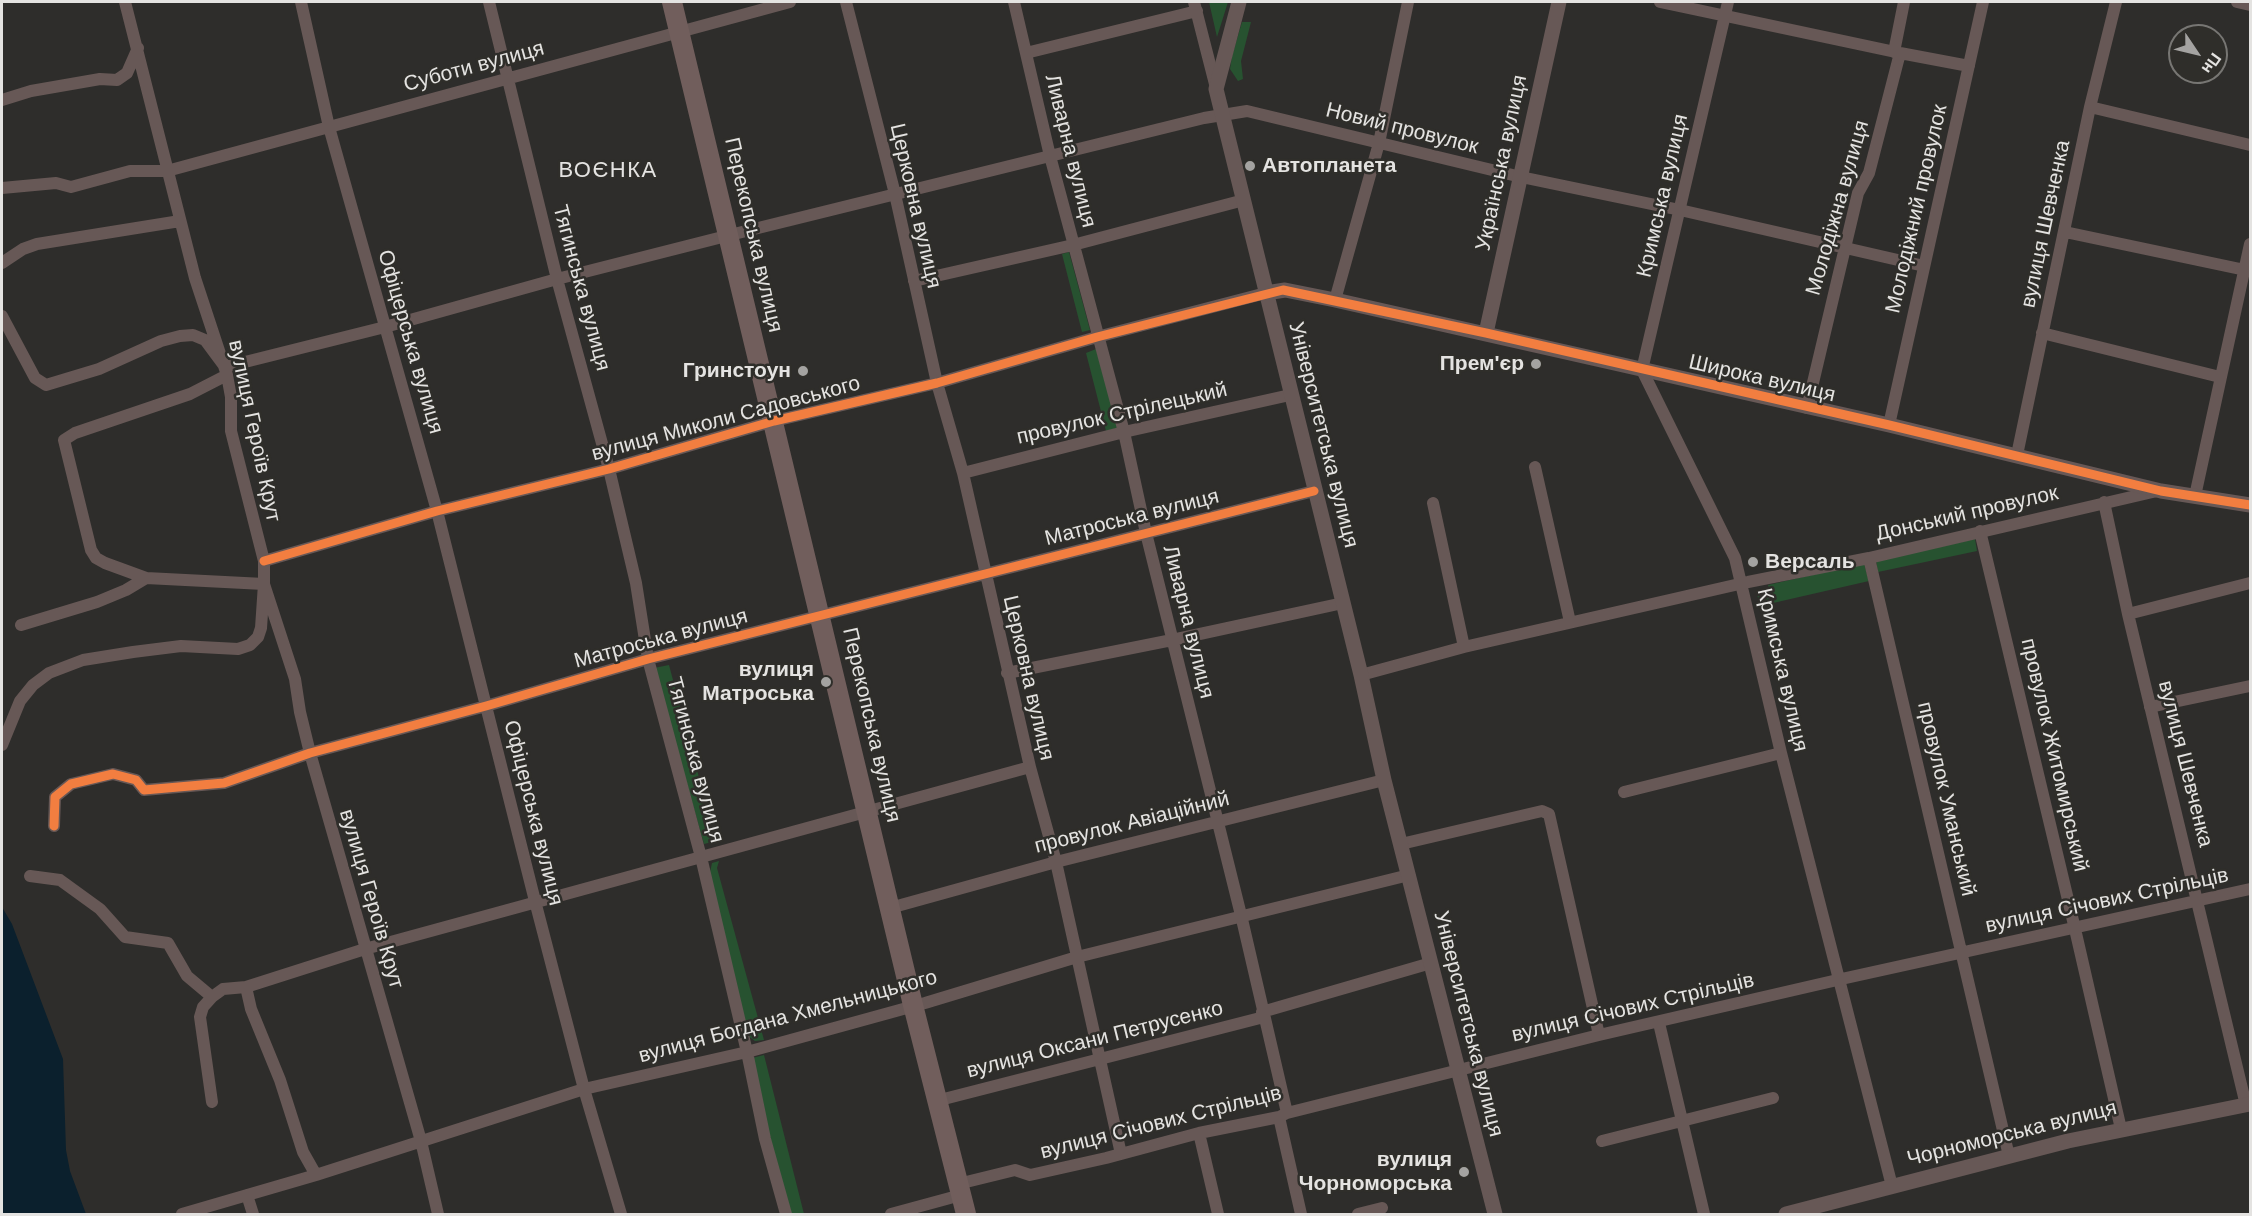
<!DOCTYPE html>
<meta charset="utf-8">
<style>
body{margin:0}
#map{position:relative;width:2252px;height:1216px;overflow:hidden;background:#2e2d2b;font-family:Helvetica,sans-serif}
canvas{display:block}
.frame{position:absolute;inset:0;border:3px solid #e4e3e1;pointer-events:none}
.north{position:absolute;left:2168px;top:24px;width:60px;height:60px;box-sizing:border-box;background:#2f2e2a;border:2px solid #777673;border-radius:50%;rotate:125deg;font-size:16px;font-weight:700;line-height:24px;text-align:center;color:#e4e3e1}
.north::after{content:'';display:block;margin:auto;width:21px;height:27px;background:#a4a3a1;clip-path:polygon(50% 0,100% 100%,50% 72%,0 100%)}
</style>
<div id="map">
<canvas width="2252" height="1216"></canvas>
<div class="frame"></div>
<div class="north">Пн</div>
</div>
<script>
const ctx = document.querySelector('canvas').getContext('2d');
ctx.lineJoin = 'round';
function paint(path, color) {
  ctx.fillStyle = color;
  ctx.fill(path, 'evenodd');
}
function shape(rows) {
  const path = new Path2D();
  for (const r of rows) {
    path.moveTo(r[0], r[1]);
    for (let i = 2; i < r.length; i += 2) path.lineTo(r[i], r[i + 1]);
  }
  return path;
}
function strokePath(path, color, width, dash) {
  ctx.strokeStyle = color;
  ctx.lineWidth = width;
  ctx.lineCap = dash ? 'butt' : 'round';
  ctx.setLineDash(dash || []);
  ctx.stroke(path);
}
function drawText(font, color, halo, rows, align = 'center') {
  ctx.font = font + ' Helvetica,sans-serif';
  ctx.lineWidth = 5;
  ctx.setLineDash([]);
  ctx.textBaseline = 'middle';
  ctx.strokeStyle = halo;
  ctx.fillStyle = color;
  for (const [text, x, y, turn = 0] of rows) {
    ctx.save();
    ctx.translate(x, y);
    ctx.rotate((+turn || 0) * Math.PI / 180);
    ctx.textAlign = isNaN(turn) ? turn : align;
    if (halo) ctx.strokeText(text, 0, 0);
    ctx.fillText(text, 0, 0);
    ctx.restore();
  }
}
paint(shape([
 [1209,2,1228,2,1217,37],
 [1242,22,1251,22,1241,61,1243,79,1238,81,1230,69,1232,56],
 [1069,252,1090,330,1082,332,1062,254],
 [1096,349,1118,428,1106,431,1086,353],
 [1975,539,1977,551,1878,572,1876,561],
 [1864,563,1869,581,1760,606,1757,594,1769,590,1768,585],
 [669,665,716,841,704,844,654,668],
 [719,861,717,868,764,1040,755,1041,747,1035,709,877,712,863],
 [764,1055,804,1214,790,1214,767,1136,752,1058]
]), '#275230');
paint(shape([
 [2,907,12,924,63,1059,66,1150,70,1171,86,1214,2,1214]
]), '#0b202d');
strokePath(shape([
 [125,2,195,278,227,375,231,397,231,431,264,561,264,584,295,679,300,712,310,753,421,1141,438,1214],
 [301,2,329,127,437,511,535,901,584,1089,621,1214],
 [489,2,557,279,609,469,636,583,648,659,701,857,747,1052,765,1139,786,1214],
 [846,2,895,194,937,383,963,473,1030,767,1056,862,1121,1154],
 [1014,2,1050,156,1124,432,1146,533,1241,915,1287,1113],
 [1194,2,1216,88],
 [1660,2,1900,53,1969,66],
 [1728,2,1642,370,1735,558,1781,753,1892,1186],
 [2237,2,2250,5],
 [1894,52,1904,2],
 [1026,53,1197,11],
 [2,100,31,91,100,79,117,80,127,73,138,48],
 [2090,107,2250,145],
 [2,188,56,183,71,187,130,171,167,171,790,2],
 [2065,232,2245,270],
 [2,263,23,249,37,244,180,221],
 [914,281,1073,245,1244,200],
 [1335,300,1379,143,1408,2],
 [2,316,35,378,46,385,99,369,161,341,180,336,193,335,205,340,225,367,385,327,557,279,746,231,1204,118,1247,111,1521,177,1680,210,1924,266],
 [2042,333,2220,377],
 [1807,408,1858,193,1869,173,1900,53],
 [1889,425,1983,2],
 [2017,455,2090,107,2116,2],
 [1535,467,1570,622],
 [963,473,1124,432,1290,395],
 [2195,496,2250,244],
 [2104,502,2128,614,2246,1105],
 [1433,503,1464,647],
 [1980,531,2075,929,2121,1129],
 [1869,558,2009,1156],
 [264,561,437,511,609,469,774,421,937,383,1097,337,1266,293],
 [146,578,105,563,96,558,91,550,64,440,75,433,190,394,227,375],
 [2128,614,2250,583],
 [1007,673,1172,640,1343,603],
 [1361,675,1464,647,1748,582,1869,558,2157,491],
 [2150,707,2250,686],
 [2,745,20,701,33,685,49,673,83,660,133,652,181,646,238,649,250,645,258,637,261,628,264,584,146,578,126,590,97,602,21,625],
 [1624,792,1781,753],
 [54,826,55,797,71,784,113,774,136,780,144,790,224,783,310,753,486,706,648,659,1314,491],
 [1401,844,1542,811,1549,814,1599,1035],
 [30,876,60,880,100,909,125,937,168,943,187,976,212,997,223,989,246,987,365,949,1030,767],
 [890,908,1056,862,1384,780],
 [246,987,251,1009,280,1080,303,1152,316,1175],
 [212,997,203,1007,200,1017,212,1102],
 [1262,1012,1431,963],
 [1659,1023,1704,1214],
 [936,1101,1264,1017],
 [1279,1117,1301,1214],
 [1199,1133,1218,1214],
 [1602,1141,1773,1098],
 [958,1184,1015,1170,1030,1175,1106,1158,1199,1133,1279,1117,1287,1113,1599,1035,1846,978,2250,889],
 [247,1195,253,1214],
 [182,1214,316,1175,584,1089,747,1052,925,1003,1077,957,1409,875],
 [891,1214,961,1195],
 [1358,1214,1382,1208]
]), '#675856', 12);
strokePath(shape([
 [1239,2,1216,89,1361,675,1384,780,1495,1214],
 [1266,293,1285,290,1335,300,1889,425,2161,491,2250,505],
 [1486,333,1559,2],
 [1786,1214,2068,1141,2250,1104]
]), '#675856', 15);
strokePath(shape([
 [672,2,913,1005,966,1214]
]), '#715e5c', 20);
strokePath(shape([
 [264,561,437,511,609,469,774,421,937,383,1097,337,1283,290,1486,333,1889,425,2161,491,2250,505],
 [54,826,55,797,71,784,113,774,136,780,144,790,224,783,310,753,486,706,648,659,1314,491]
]), '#f27e40', 9);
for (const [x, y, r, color] of [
 [1250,166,6,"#a4a3a1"],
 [1536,364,6,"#a4a3a1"],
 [803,371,6,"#a4a3a1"],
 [1753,562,6,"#a4a3a1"],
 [826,682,6,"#a4a3a1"],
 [1464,1172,6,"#a4a3a1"]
]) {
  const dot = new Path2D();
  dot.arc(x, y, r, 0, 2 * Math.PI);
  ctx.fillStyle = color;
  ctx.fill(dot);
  strokePath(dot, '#2f2e2a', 2);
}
drawText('21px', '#e4e3e1', '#2f2e2a', [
 ["Суботи вулиця",474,67,-15],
 ["Новий провулок",1402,129,14],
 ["Ливарна вулиця",1070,151,76],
 ["Українська вулиця",1502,163,-78],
 ["Кримська вулиця",1663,196,-77],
 ["Церковна вулиця",915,206,77],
 ["Молодіжна вулиця",1838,208,-74],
 ["Молодіжний провулок",1917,209,-77],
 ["вулиця Шевченка",2046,224,-78],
 ["Перекопська вулиця",753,235,77],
 ["Тягинська вулиця",581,288,75],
 ["Офіцерська вулиця",410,342,74],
 ["Широка вулиця",1762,379,13],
 ["провулок Стрілецький",1122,414,-13],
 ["вулиця Миколи Садовського",726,419,-15],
 ["вулиця Героїв Крут",254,431,78],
 ["Університетська вулиця",1323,435,76],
 ["Донський провулок",1967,514,-13],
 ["Матроська вулиця",1132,518,-14],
 ["Ливарна вулиця",1188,622,76],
 ["Матроська вулиця",661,639,-15],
 ["Кримська вулиця",1782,670,77],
 ["Церковна вулиця",1028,678,77],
 ["Перекопська вулиця",871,725,77],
 ["провулок Житомирський",2054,755,77],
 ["Тягинська вулиця",695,760,75],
 ["вулиця Шевченка",2185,764,76],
 ["провулок Уманський",1946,799,77],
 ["Офіцерська вулиця",533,813,76],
 ["провулок Авіаційний",1132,823,-14],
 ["вулиця Героїв Крут",371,899,74],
 ["вулиця Січових Стрільців",2107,901,-12],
 ["вулиця Січових Стрільців",1633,1008,-13],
 ["вулиця Богдана Хмельницького",788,1017,-15],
 ["Університетська вулиця",1468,1024,76],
 ["вулиця Оксани Петрусенко",1095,1040,-14],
 ["вулиця Січових Стрільців",1161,1123,-14],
 ["Чорноморська вулиця",2012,1134,-14]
]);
drawText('bold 21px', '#e4e3e1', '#2f2e2a', [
 ["Автопланета",1262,166,"left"],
 ["Прем'єр",1524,364],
 ["Гринстоун",791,371],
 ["Версаль",1765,562,"left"],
 ["вулиця",814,670],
 ["Матроська",814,694],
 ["вулиця",1452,1160],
 ["Чорноморська",1452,1184]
], 'right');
ctx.letterSpacing = '1.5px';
drawText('22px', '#e4e3e1', '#2f2e2a', [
 ["ВОЄНКА",608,171]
]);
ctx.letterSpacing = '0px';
</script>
